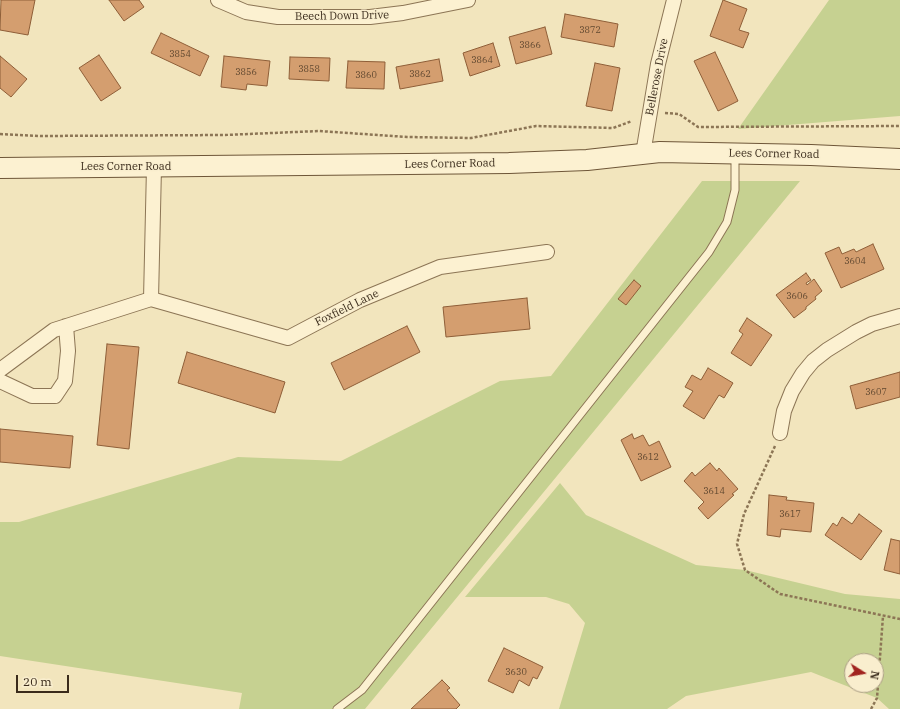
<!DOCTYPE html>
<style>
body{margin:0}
#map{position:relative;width:900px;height:709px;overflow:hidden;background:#f2e5bd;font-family:"IBM Plex Serif",serif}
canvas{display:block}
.north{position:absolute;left:844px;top:653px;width:40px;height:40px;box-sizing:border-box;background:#f9eece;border:1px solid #ada086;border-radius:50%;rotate:101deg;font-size:11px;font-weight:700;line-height:16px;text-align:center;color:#3a2b1b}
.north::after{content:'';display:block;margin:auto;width:14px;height:18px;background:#a1241f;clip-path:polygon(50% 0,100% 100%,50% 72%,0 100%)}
.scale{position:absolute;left:16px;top:675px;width:53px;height:18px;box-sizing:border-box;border:2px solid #3a2b1b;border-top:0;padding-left:5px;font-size:12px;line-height:14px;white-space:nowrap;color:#3a2b1b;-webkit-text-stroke:3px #f9eece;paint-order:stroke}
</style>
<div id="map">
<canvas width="900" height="709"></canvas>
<div class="north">N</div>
<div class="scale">20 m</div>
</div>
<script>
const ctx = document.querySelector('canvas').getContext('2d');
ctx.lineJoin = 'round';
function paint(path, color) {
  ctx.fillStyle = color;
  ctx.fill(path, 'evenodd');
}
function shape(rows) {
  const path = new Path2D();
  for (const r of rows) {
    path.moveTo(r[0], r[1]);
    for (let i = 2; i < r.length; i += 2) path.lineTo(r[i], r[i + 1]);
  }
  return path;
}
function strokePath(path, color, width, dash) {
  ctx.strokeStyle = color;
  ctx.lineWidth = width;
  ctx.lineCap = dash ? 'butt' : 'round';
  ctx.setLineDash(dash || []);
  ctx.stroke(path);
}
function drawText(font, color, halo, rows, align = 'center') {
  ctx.font = font + ' "IBM Plex Serif",serif';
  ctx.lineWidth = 3;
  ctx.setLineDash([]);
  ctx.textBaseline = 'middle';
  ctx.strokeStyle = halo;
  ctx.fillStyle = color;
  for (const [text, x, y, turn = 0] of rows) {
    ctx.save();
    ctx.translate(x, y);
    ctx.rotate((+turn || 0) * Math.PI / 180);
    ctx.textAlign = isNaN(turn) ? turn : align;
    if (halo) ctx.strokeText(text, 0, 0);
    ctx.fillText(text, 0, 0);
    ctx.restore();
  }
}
paint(shape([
 [829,0,900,0,900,116,738,129],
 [702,181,800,181,365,709,239,709,242,693,0,656,0,522,19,522,238,457,341,461,500,381,551,376],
 [560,483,586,515,696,565,745,570,845,594,900,599,900,709,889,709,877,698,811,672,686,696,667,709,559,709,585,623,569,604,546,597,465,597],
 [852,661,876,661,876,685,852,685]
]), '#c6d191');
const building = shape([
 [1,0,35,0,28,35,0,30,1,0],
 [109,0,139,0,144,7,124,21,109,0],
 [723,0,747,9,739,30,749,33,743,48,710,36,723,0],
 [565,14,618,24,614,47,561,37,565,14],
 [545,27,552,54,516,64,509,37,545,27],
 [161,33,209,56,200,76,151,53,161,33],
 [493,43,500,66,470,76,463,53,493,43],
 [715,52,738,101,718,111,694,61,715,52],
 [99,55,121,88,101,101,79,68,99,55],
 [0,56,27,79,11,97,0,88,0,56],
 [224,56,270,61,267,86,247,84,246,90,221,87,224,56],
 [290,57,330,58,329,81,289,79,290,57],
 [439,59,443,81,400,89,396,67,439,59],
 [348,61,385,62,384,89,346,88,348,61],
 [595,63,620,68,612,111,586,106,595,63],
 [873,244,884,269,841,288,825,253,839,247,842,254,854,249,856,252,873,244],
 [806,273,811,280,806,283,807,285,814,279,822,291,815,297,816,299,806,307,806,309,794,318,776,295,806,273],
 [634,280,641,286,626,305,618,299,634,280],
 [527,298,530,329,446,337,443,307,527,298],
 [747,318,772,335,751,366,731,353,743,334,739,331,747,318],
 [407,326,420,352,344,390,331,363,407,326],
 [107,344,139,347,129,449,97,445,107,344],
 [187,352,285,382,275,413,178,383,187,352],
 [708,368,733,383,724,398,719,395,704,419,683,406,693,391,685,387,692,375,701,380,708,368],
 [900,372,900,397,856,409,850,386,900,372],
 [0,429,73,436,70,468,0,462,0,429],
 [632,434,634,439,643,435,649,446,659,441,671,467,641,481,621,440,632,434],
 [710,463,717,471,719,468,738,489,732,494,734,495,708,519,698,508,704,502,684,481,692,472,695,476,710,463],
 [769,495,787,497,786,500,814,503,811,532,781,529,780,537,767,535,769,495],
 [859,514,882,531,861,560,825,535,833,523,837,526,842,517,852,524,859,514],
 [891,539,900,541,900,574,884,570,891,539],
 [504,648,543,667,537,679,533,677,529,686,519,680,513,693,488,681,504,648],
 [442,680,450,688,447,690,460,705,456,709,411,709,442,680]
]);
paint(building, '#d49e6f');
strokePath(building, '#8e5e38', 1);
const lane = shape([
 [337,709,362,690,709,252,727,222,735,190,735,154]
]);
const street = shape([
 [218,0,246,12,278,17,370,17,403,13,468,0],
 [643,154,658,64,674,0],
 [151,299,154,167],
 [0,370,54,330,151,299,288,338,360,300,440,267,547,252],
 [0,381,32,396,55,396,65,381,68,351,66,326],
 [780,433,784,411,792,391,803,373,813,361,827,350,856,332,872,324,900,316]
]);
const secondary = shape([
 [0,168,509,163,587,160,660,152,811,155,900,159]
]);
strokePath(lane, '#8c7555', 9);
strokePath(street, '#8c7555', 16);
strokePath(secondary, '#6e5638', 22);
strokePath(shape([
 [665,113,679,114,698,127,900,126],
 [0,134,40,136,225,135,319,131,407,137,471,138,536,126,613,128,632,121],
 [775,446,744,514,737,544,745,570,780,594,900,619],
 [871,709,877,698,883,616]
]), '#8c7555', 2.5, [3, 2]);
strokePath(lane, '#fcf1d1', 7);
strokePath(street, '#fcf1d1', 14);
strokePath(secondary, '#fcf1d1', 20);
drawText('9px', '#604830', null, [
 ["3872",590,30],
 ["3866",530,45],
 ["3854",180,54],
 ["3864",482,60],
 ["3858",309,69],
 ["3856",246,72],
 ["3862",420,74],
 ["3860",366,75],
 ["3604",855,261],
 ["3606",797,296],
 ["3607",876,392],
 ["3612",648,457],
 ["3614",714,491],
 ["3617",790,514],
 ["3630",516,672]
]);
drawText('11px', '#3a2b1b', '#f9eece', [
 ["Beech Down Drive",342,16,-1],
 ["Bellerose Drive",657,77,-79],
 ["Lees Corner Road",774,154,1],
 ["Lees Corner Road",450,164,-1],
 ["Lees Corner Road",126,167],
 ["Foxfield Lane",347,308,-26]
]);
</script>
